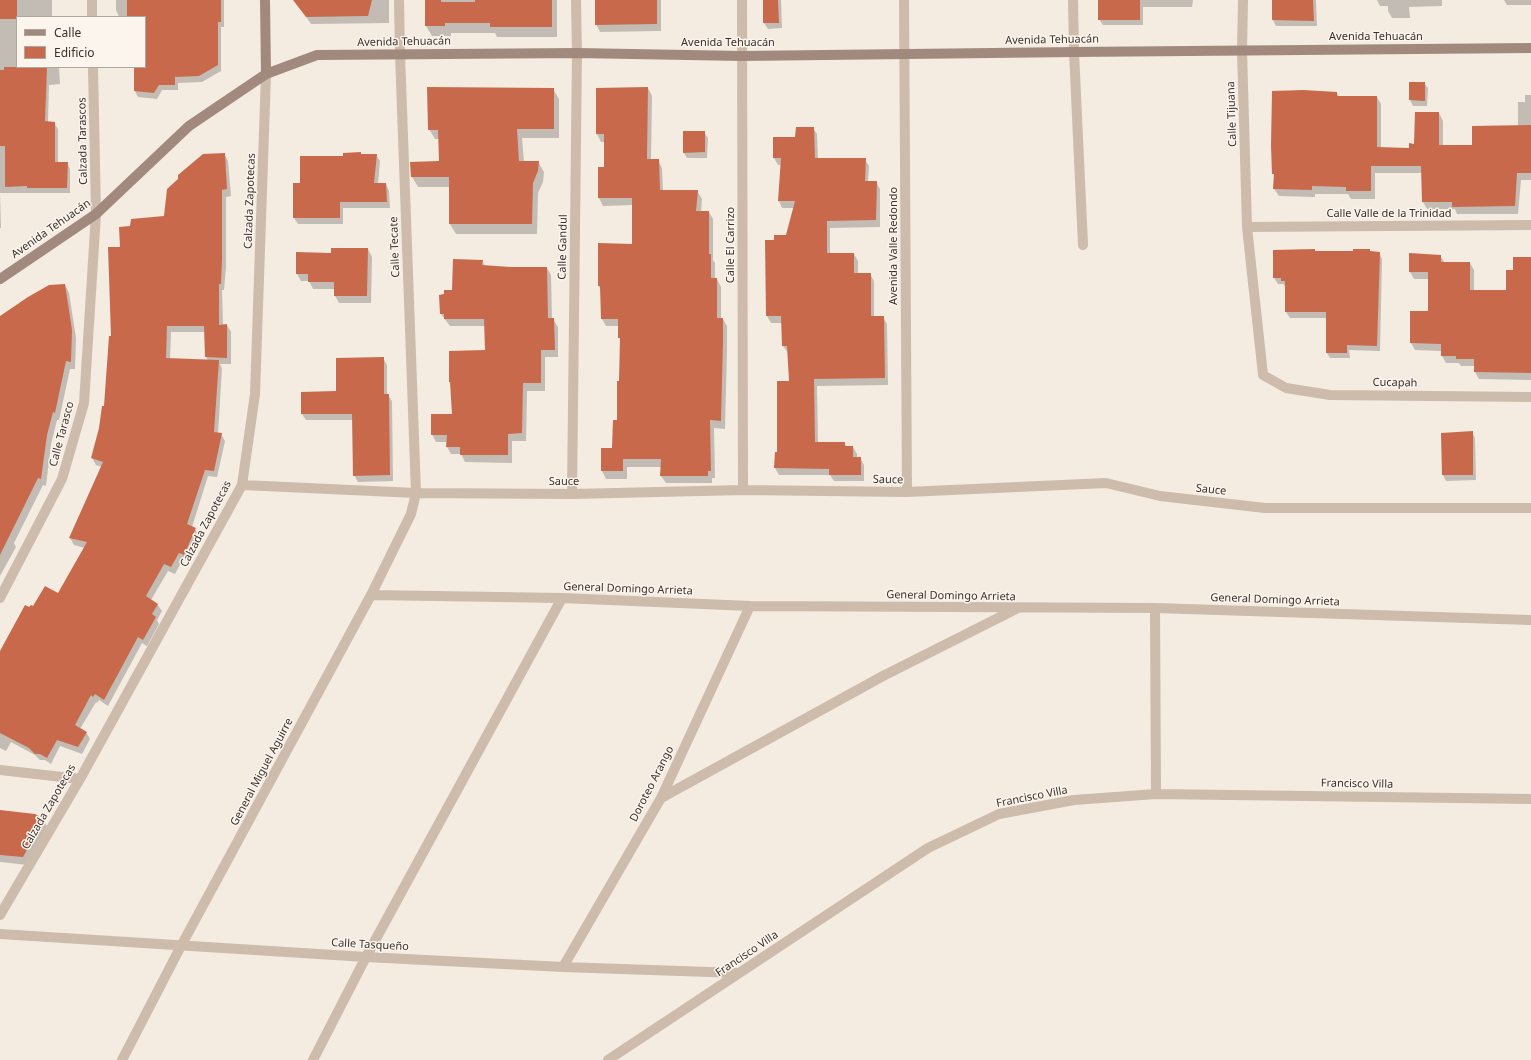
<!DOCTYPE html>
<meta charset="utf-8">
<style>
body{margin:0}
#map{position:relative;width:1531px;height:1060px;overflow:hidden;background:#f4ebe1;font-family:"Noto Sans",sans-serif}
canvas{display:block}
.legend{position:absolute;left:16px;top:16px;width:130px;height:52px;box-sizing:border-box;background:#fbf5ee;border:1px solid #aea6a0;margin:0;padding:5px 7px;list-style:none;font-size:12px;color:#3b302b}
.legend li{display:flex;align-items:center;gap:8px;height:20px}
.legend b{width:20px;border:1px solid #aea6a0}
</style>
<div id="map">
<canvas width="1531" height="1060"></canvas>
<ul class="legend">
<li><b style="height:5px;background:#a18a7d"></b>Calle</li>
<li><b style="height:11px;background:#c8694b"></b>Edificio</li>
</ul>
</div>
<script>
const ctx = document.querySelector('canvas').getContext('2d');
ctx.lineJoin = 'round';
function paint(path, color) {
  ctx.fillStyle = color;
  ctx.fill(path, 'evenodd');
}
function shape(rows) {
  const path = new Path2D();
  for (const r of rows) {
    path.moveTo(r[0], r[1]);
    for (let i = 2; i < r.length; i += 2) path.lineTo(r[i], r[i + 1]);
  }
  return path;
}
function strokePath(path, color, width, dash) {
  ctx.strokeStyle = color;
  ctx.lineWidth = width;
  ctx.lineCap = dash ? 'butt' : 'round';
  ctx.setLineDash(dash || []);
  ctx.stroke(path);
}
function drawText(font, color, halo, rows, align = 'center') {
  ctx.font = font + ' "Noto Sans",sans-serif';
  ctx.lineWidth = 3;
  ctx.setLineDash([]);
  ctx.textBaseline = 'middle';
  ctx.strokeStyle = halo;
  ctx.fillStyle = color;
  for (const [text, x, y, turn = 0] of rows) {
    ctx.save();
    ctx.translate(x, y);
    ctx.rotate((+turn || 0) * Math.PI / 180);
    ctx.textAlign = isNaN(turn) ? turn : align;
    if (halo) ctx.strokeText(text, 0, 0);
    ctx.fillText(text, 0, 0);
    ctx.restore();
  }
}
paint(shape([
 [0,0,52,0,52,17,17,17,17,67,59,67,60,84,49,85,48,122,54,123,58,129,58,163,67,163,70,169,70,193,0,193,1,228,0,228],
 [116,0,224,0,224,27,221,27,221,71,202,82,178,83,178,90,162,90,157,99,138,97,135,91,135,67,145,67,145,17,119,17,116,10],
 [301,0,389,0,389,23,311,24,301,9],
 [426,0,557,0,557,37,497,37,495,33,451,33,451,36,432,36,426,26],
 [596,0,661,0,661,31,600,32,596,24],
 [764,0,781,0,782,28,768,29,764,23],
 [1099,0,1193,0,1192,7,1143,7,1143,25,1103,25,1099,19],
 [1273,0,1316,0,1317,26,1276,26,1273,20],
 [1377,0,1442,0,1442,6,1409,7,1410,18,1392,18,1388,11,1388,6,1380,6],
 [1504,0,1531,0,1531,5,1507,5],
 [1424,83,1428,88,1427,106,1413,106,1410,100],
 [648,88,652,96,651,160,658,160,662,168,663,191,697,191,702,199,701,212,709,212,713,219,713,260,715,263,715,279,717,279,721,287,721,319,723,319,727,326,727,350,725,429,714,428,715,478,712,478,712,483,666,483,661,476,661,467,627,467,627,479,606,479,602,471,602,449,613,449,618,421,621,340,619,338,619,326,606,326,602,319,601,290,599,286,633,245,633,205,603,206,599,198,599,168,605,168,605,142,601,142,597,134,597,89],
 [553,89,559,99,559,138,522,138,524,162,538,162,544,172,543,182,538,193,537,234,456,234,450,224,450,187,418,187,412,177,440,162,439,139,435,139,429,129],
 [1337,93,1339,97,1377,97,1381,104,1381,148,1410,149,1415,145,1439,113,1443,121,1443,146,1473,146,1518,126,1518,102,1525,102,1525,95,1531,95,1531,180,1521,180,1518,214,1457,214,1455,209,1427,209,1423,202,1422,173,1375,173,1375,199,1351,199,1348,194,1315,194,1315,197,1279,196,1274,189,1275,176,1273,174],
 [813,128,817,134,818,160,865,160,869,166,868,182,876,182,880,189,880,227,830,228,830,254,854,254,858,261,858,274,870,274,874,281,874,317,883,317,887,324,888,385,817,386,818,443,844,443,847,447,853,447,857,454,857,458,860,458,864,465,864,481,834,481,830,475,779,475,775,468,790,382,788,353,783,346,782,323,771,323,767,316,766,241,775,241,787,236,795,208,782,208,779,201,781,165,778,165,774,158,774,138,796,138],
 [704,132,708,138,707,158,687,158,684,153],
 [224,154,228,161,231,196,226,197,226,267,224,290,222,290,223,326,227,325,231,332,231,364,220,364,222,368,218,434,221,434,225,441,217,477,208,476,192,527,195,529,199,536,188,561,183,559,175,574,168,571,151,600,157,604,162,611,157,620,159,624,147,646,142,643,108,706,99,700,97,703,96,702,80,729,86,732,90,739,82,754,60,746,51,764,45,760,40,760,35,755,11,742,6,751,0,748,0,652,30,609,58,594,85,548,74,545,70,538,102,467,96,465,92,458,105,408,121,248,131,227,165,217],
 [171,332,205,332,206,356,208,361,170,359],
 [361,155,376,155,380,161,378,184,386,184,389,191,390,208,343,208,343,224,298,224,294,218,301,184,345,157],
 [368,249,372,257,371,303,339,303,335,296,335,289,313,289,309,281,301,281,297,274,332,254],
 [1274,251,1379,253,1382,259,1380,351,1349,350,1350,358,1330,358,1327,353,1327,318,1290,318,1286,312,1286,287,1283,284,1278,284,1274,278],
 [1410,254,1440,256,1445,263,1470,263,1474,270,1474,291,1507,291,1514,271,1531,258,1531,380,1479,379,1475,372,1475,366,1461,366,1459,363,1446,363,1442,356,1442,351,1415,350,1411,343,1429,312,1429,279,1414,279,1410,272],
 [482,260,485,266,510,268,547,268,551,275,552,319,553,319,558,327,558,357,545,357,545,391,527,391,526,441,512,441,512,463,465,462,461,454,451,454,447,447,447,442,436,442,432,434,453,415,451,384,450,382,450,352,486,351,485,326,450,326,441,314,453,291],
 [65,285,69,293,76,338,75,369,70,369,59,420,57,420,51,444,46,486,43,485,14,543,16,547,0,576,0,317],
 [383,358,387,365,387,394,392,401,393,481,358,482,354,475,353,420,306,420,302,414,337,392],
 [1472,432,1475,438,1476,480,1446,481,1443,475],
 [0,811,43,820,48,828,28,865,0,862]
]), '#0003');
paint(shape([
 [0,0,17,0,17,19,0,19],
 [127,0,221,0,221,22,218,22,218,65,199,76,175,77,175,85,159,85,154,93,134,91,134,67,145,67,145,17,127,17],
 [293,0,372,0,368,16,306,17],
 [425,0,441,0,441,2,475,2,475,0,552,0,552,27,490,27,490,23,445,23,445,26,425,26],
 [595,0,657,0,657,24,595,25],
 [763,0,778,0,779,23,763,23],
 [1098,0,1140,0,1140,20,1098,20],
 [1272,0,1313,0,1314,21,1272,20],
 [4,67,47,67,45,121,55,122,55,162,68,162,67,188,27,188,27,186,5,187,5,146,0,146,0,70,4,70],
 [1409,82,1425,82,1425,101,1409,100],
 [427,87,554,88,554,129,517,129,519,161,539,161,538,171,533,183,532,224,449,224,449,177,411,177,410,162,439,161,438,130,428,130],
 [648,87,647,159,659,159,660,190,698,190,696,211,709,211,709,254,711,254,711,278,717,278,717,318,723,318,723,342,721,421,710,420,711,471,708,471,708,476,660,476,661,459,623,459,623,471,601,471,601,448,612,448,613,420,617,420,617,381,619,381,620,338,618,338,618,319,601,319,600,286,598,286,598,243,632,244,632,198,598,198,598,167,604,167,604,134,596,134,596,88],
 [1303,90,1337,92,1337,96,1377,96,1377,147,1409,148,1409,143,1414,144,1415,112,1439,112,1439,145,1472,145,1472,126,1531,125,1531,173,1517,173,1515,206,1452,207,1452,202,1422,202,1421,166,1371,166,1371,191,1346,191,1346,187,1312,186,1312,190,1273,189,1274,174,1272,174,1271,146,1272,91],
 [796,127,814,127,815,158,866,158,865,181,877,181,876,220,827,221,827,253,854,253,854,273,871,273,871,316,884,316,885,378,814,379,815,442,845,442,845,446,853,446,853,457,861,457,861,475,829,475,829,469,774,468,775,452,777,452,777,381,789,381,787,346,782,346,781,316,766,316,765,240,774,240,774,235,786,235,795,201,778,201,781,158,773,158,773,137,795,137],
 [683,131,705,131,705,152,683,153],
 [361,152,361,154,377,154,374,183,386,183,387,202,340,202,340,218,293,218,293,183,300,183,300,156,343,156,343,153],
 [225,153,227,189,222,190,222,260,221,284,219,284,219,325,227,324,227,358,205,357,204,326,167,326,166,358,219,360,214,432,222,433,214,471,205,470,187,524,196,528,184,555,179,553,171,567,164,564,146,596,158,604,152,614,156,617,143,640,138,637,104,700,95,694,93,697,91,695,75,725,87,732,78,747,57,740,47,758,40,754,35,754,29,748,0,733,0,651,25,605,29,607,31,605,33,606,45,586,58,593,87,542,69,538,103,462,91,458,99,428,102,406,104,406,109,336,111,336,108,247,120,247,119,227,130,226,131,219,164,216,167,189,178,179,178,175,203,154],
 [331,248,368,248,367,296,334,296,334,282,308,282,308,274,296,274,296,252,331,253],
 [1315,249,1315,251,1353,251,1353,249,1370,249,1370,251,1380,252,1377,346,1347,345,1347,353,1326,353,1326,312,1285,312,1285,281,1281,281,1281,278,1273,278,1273,250],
 [1409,253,1441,255,1441,262,1470,262,1470,290,1506,290,1506,270,1513,270,1513,257,1531,257,1531,373,1474,372,1474,359,1456,359,1456,356,1441,356,1441,344,1410,343,1410,311,1428,311,1428,272,1409,272],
 [453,259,483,260,482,265,510,267,547,267,548,318,554,318,555,350,541,350,541,383,523,383,522,433,508,434,508,455,460,455,460,447,446,447,447,435,431,435,431,414,452,414,450,382,449,382,449,351,485,350,484,319,444,319,444,314,440,314,439,295,444,294,444,290,452,290],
 [65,284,72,330,71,362,66,361,55,413,53,412,47,435,41,479,38,478,0,555,0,316,28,297,49,285],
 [384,357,384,394,389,394,390,475,353,476,352,414,301,414,301,392,336,391,336,358],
 [1473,431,1473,475,1442,475,1441,433],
 [0,810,35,814,44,819,23,857,0,855]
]), '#c8694b');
strokePath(shape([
 [1074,52,1083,245]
]), '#cdbbac', 10);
strokePath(shape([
 [92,0,92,17],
 [742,0,743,490],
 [904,0,907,492],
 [1073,0,1074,52],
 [1243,0,1242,50,1247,227,1263,375,1286,388,1330,395,1531,397],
 [1247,227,1531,225],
 [242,485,416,493,572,494,743,490,907,492,1106,483,1160,496,1265,508,1531,508],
 [572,494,577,53,576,0],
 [371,595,562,598,750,606,1155,608,1531,620],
 [0,598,62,479,84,403,96,214,93,67],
 [1155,608,1156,794],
 [0,770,80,779],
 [661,798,883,676,1016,609],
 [0,915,80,779,242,485,255,394,266,74],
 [0,934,366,957,563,967,739,973],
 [563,967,661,798,750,606],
 [122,1060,181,946,371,595,411,514,416,493,400,54,399,0],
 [313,1060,366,957,562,598],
 [608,1060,928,848,999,814,1074,800,1156,794,1531,799]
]), '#cdbbac', 10);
strokePath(shape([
 [265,0,266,74],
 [0,279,96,214,189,126,266,74,317,55,577,53,742,56,1074,52,1531,48]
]), '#a18a7d', 10);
drawText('11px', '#3b302b', '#fbf5ee', [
 ["Avenida Tehuacán",1376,37],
 ["Avenida Tehuacán",1052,40,-1],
 ["Avenida Tehuacán",404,42,-1],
 ["Avenida Tehuacán",728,43],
 ["Calle Tijuana",1232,114,-92],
 ["Calzada Tarascos",83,141,-91],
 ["Calzada Zapotecas",250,201,-88],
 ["Calle Valle de la Trinidad",1389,214],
 ["Avenida Tehuacán",51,229,-35],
 ["Calle El Carrizo",731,245,-90],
 ["Avenida Valle Redondo",894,246,-90],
 ["Calle Tecate",395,247,-92],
 ["Calle Gandul",563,247,-89],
 ["Cucapah",1395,383,1],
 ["Calle Tarasco",62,434,-75],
 ["Sauce",888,480,1],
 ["Sauce",564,482],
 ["Sauce",1211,490,6],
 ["Calzada Zapotecas",206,524,-62],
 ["General Domingo Arrieta",628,589,2],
 ["General Domingo Arrieta",951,596,1],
 ["General Domingo Arrieta",1275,600,2],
 ["General Miguel Aguirre",262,772,-62],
 ["Doroteo Arango",652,784,-63],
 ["Francisco Villa",1357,784,1],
 ["Francisco Villa",1032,797,-11],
 ["Calzada Zapotecas",49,807,-60],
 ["Calle Tasqueño",370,945,3],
 ["Francisco Villa",747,954,-34]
]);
</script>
